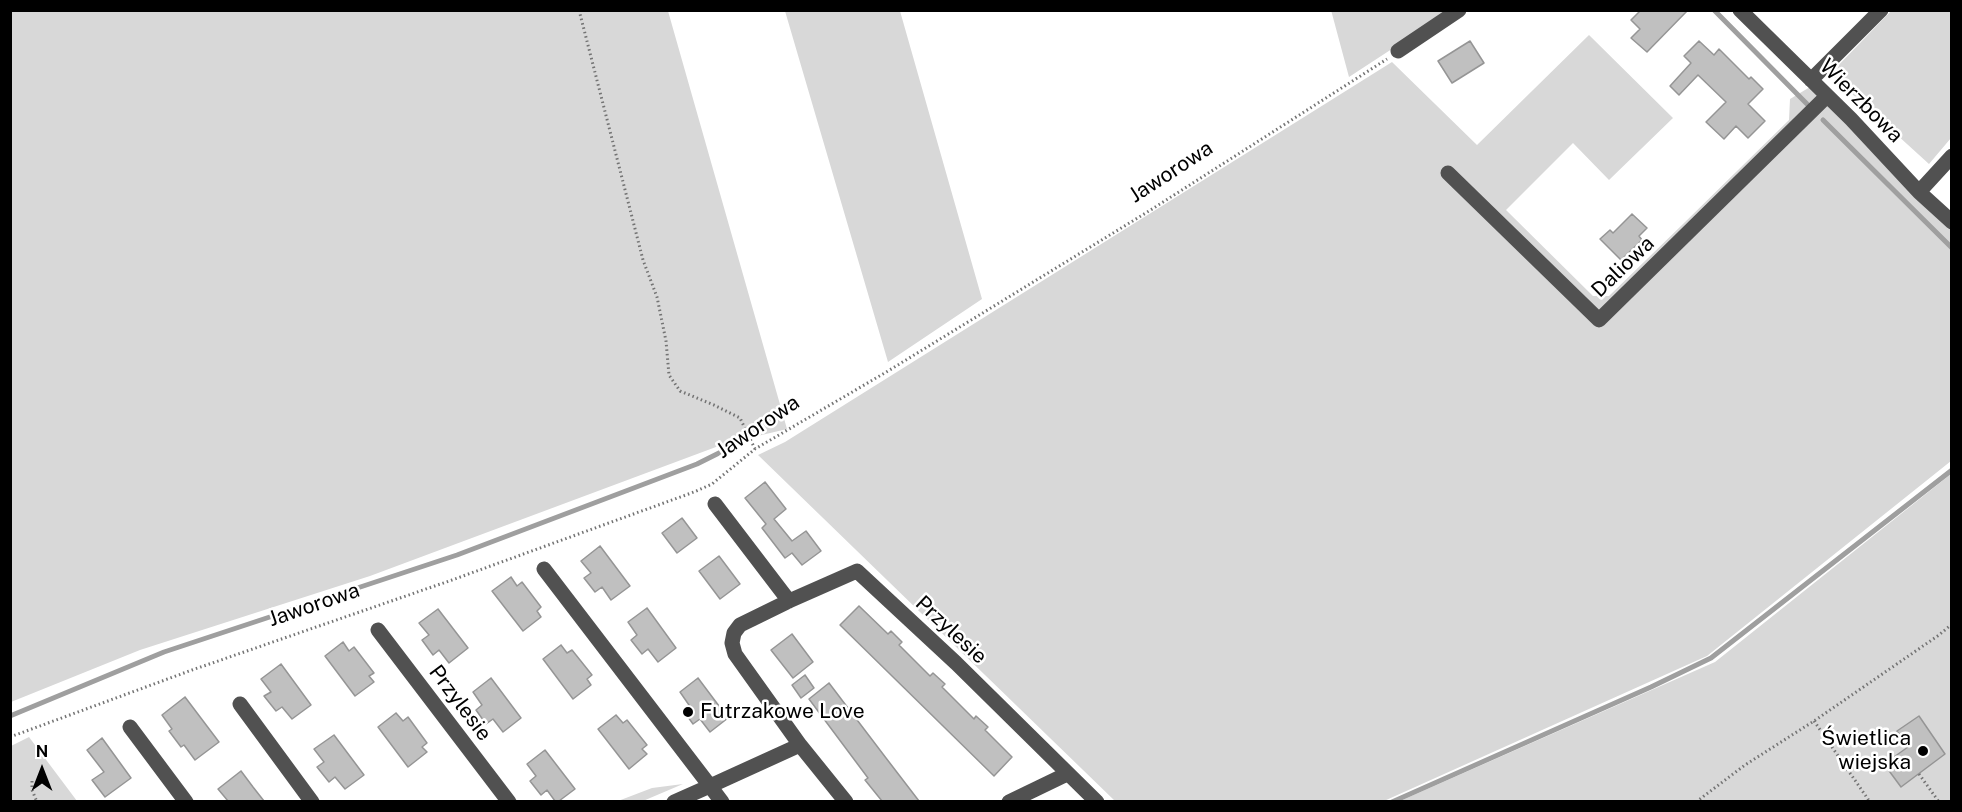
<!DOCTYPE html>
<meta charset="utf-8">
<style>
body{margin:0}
#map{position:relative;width:1962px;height:812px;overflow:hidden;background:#fff;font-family:"Public Sans",sans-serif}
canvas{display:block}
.frame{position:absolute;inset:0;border:12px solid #000;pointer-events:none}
.north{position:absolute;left:12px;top:740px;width:60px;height:60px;-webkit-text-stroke:4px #fff;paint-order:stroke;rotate:0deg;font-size:16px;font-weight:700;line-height:24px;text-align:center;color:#000}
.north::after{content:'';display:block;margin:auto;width:21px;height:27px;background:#000;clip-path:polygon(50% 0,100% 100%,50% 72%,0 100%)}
</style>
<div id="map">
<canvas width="1962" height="812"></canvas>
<div class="frame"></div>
<div class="north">N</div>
</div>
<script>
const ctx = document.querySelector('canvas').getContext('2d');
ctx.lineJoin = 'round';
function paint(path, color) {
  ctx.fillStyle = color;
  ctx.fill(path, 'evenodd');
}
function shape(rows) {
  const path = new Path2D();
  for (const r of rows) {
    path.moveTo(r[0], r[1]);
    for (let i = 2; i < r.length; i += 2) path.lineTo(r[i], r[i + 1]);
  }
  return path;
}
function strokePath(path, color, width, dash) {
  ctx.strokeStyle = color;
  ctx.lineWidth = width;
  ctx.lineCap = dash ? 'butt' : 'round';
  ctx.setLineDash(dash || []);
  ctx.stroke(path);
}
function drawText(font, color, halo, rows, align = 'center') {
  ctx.font = font + ' "Public Sans",sans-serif';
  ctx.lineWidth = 5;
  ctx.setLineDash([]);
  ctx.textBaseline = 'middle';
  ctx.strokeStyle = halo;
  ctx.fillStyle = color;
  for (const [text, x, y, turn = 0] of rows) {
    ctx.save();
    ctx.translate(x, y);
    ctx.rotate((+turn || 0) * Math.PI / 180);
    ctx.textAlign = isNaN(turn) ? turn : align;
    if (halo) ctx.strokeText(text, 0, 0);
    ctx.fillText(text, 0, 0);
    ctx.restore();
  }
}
paint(shape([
 [11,10,668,11,787,429,724,444,370,576,140,650,11,702],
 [1331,10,1450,11,1349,77],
 [785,11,900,11,982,299,888,362],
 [1891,11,1951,11,1951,138,1929,164,1830,74],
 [1589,35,1673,118,1609,180,1573,143,1506,210,1593,296,1609,296,1683,224,1789,120,1790,99,1810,87,1951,230,1951,461,1707,656,1384,801,1115,801,758,455,785,442,1392,62,1477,145],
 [1951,474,1951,801,1398,802,1715,662],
 [29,737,77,801,11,801,11,746],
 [683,784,643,801,618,801,652,788]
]), '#d8d8d8');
strokePath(shape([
 [1714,10,1807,104],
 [1823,120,1952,248],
 [10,716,164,652,457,555,697,464,731,447],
 [1392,802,1651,687,1711,658,1952,470]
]), '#9f9f9f', 5);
const building = shape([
 [1641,10,1688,10,1647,52,1631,38,1640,29,1631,20,1641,10],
 [1470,41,1484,63,1452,83,1438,61,1470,41],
 [1699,41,1714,55,1719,49,1749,79,1751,77,1763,89,1748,104,1765,121,1748,138,1736,126,1724,139,1706,122,1726,102,1698,75,1679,95,1670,86,1691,63,1684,56,1699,41],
 [1632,214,1647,228,1639,236,1642,240,1621,260,1600,239,1610,230,1613,233,1632,214],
 [765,482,786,509,774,519,792,541,806,531,821,551,802,565,792,553,785,558,762,528,766,524,745,498,765,482],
 [682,518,697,538,677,553,662,533,682,518],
 [600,546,630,586,611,600,602,587,595,592,584,578,591,573,581,561,600,546],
 [719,556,740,584,720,599,699,571,719,556],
 [511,577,517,586,522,582,541,607,537,611,541,617,523,631,492,591,511,577],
 [859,606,888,634,891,631,902,642,899,645,930,676,933,673,945,684,942,687,974,719,976,716,988,727,985,730,1012,757,994,776,840,625,859,606],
 [647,608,676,648,658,662,648,649,642,654,631,640,637,635,628,622,647,608],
 [438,609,468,648,449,663,439,650,433,655,422,640,429,635,419,623,438,609],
 [792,634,813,662,793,678,771,650,792,634],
 [343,642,349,651,354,647,374,673,369,676,374,682,355,696,325,656,343,642],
 [561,645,567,653,572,650,592,675,587,679,591,685,573,699,543,659,561,645],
 [281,664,311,705,292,719,282,707,276,711,264,696,271,692,261,679,281,664],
 [805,675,814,688,801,698,792,685,805,675],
 [491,678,521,718,503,732,493,719,486,724,476,710,482,705,473,692,491,678],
 [698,678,728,718,710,732,700,719,693,724,683,710,689,705,680,692,698,678],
 [829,683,886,758,919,801,882,801,865,780,868,778,809,699,829,683],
 [185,697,219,742,195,760,184,745,181,747,169,731,172,729,162,715,185,697],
 [396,713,403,721,408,717,427,743,422,747,427,752,408,767,378,727,396,713],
 [616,715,623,723,627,720,647,745,642,749,647,754,629,769,598,729,616,715],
 [1919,716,1945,754,1901,787,1884,764,1908,747,1897,731,1919,716],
 [334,735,364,775,345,789,335,777,329,782,317,767,324,762,314,749,334,735],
 [102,738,131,778,105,797,92,780,104,772,87,750,102,738],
 [545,750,575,789,559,801,555,801,547,790,541,795,530,781,536,776,527,764,545,750],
 [241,771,253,787,264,801,228,801,218,789,241,771]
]);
paint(building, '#c0c0c0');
strokePath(building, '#959595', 1.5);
strokePath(shape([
 [579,10,643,260,657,297,666,341,669,375,680,391,714,405,740,418,755,449],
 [1814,721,1870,802],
 [10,737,192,670,452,580,694,492,712,484,755,449,888,371,1149,211,1387,59],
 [1919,774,1939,802],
 [32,781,32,790,37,802],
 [1696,802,1745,765,1814,721,1939,635,1952,624]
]), '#737373', 3, [1.5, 3]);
strokePath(shape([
 [1740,10,1851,119,1919,192,1952,222],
 [1398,51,1459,10],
 [1811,80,1881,10],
 [1448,173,1599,320,1827,96],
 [1919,192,1952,156],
 [715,504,789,601],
 [544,569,710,786,674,802],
 [378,630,509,802],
 [240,704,312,802],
 [130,727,186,802],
 [800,745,846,802],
 [722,802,710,786,800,745,735,654,732,643,734,633,740,625,789,601,857,571,956,663,1097,802],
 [1009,802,1067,774]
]), '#515151', 15);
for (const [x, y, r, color] of [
 [688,712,6,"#000"],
 [1923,751,6,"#000"]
]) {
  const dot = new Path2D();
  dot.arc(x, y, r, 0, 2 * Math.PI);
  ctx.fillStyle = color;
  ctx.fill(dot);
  strokePath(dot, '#fff', 2);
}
drawText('21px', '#000', '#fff', [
 ["Wierzbowa",1861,101,45],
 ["Jaworowa",1171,172,-33],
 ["Daliowa",1623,267,-44],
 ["Jaworowa",758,427,-34],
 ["Jaworowa",314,605,-19],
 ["Przylesie",951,630,43],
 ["Przylesie",460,703,53]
]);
drawText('21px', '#000', '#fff', [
 ["Futrzakowe Love",700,712],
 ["Świetlica",1911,739,"right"],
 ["wiejska",1911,763,"right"]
], 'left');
</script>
